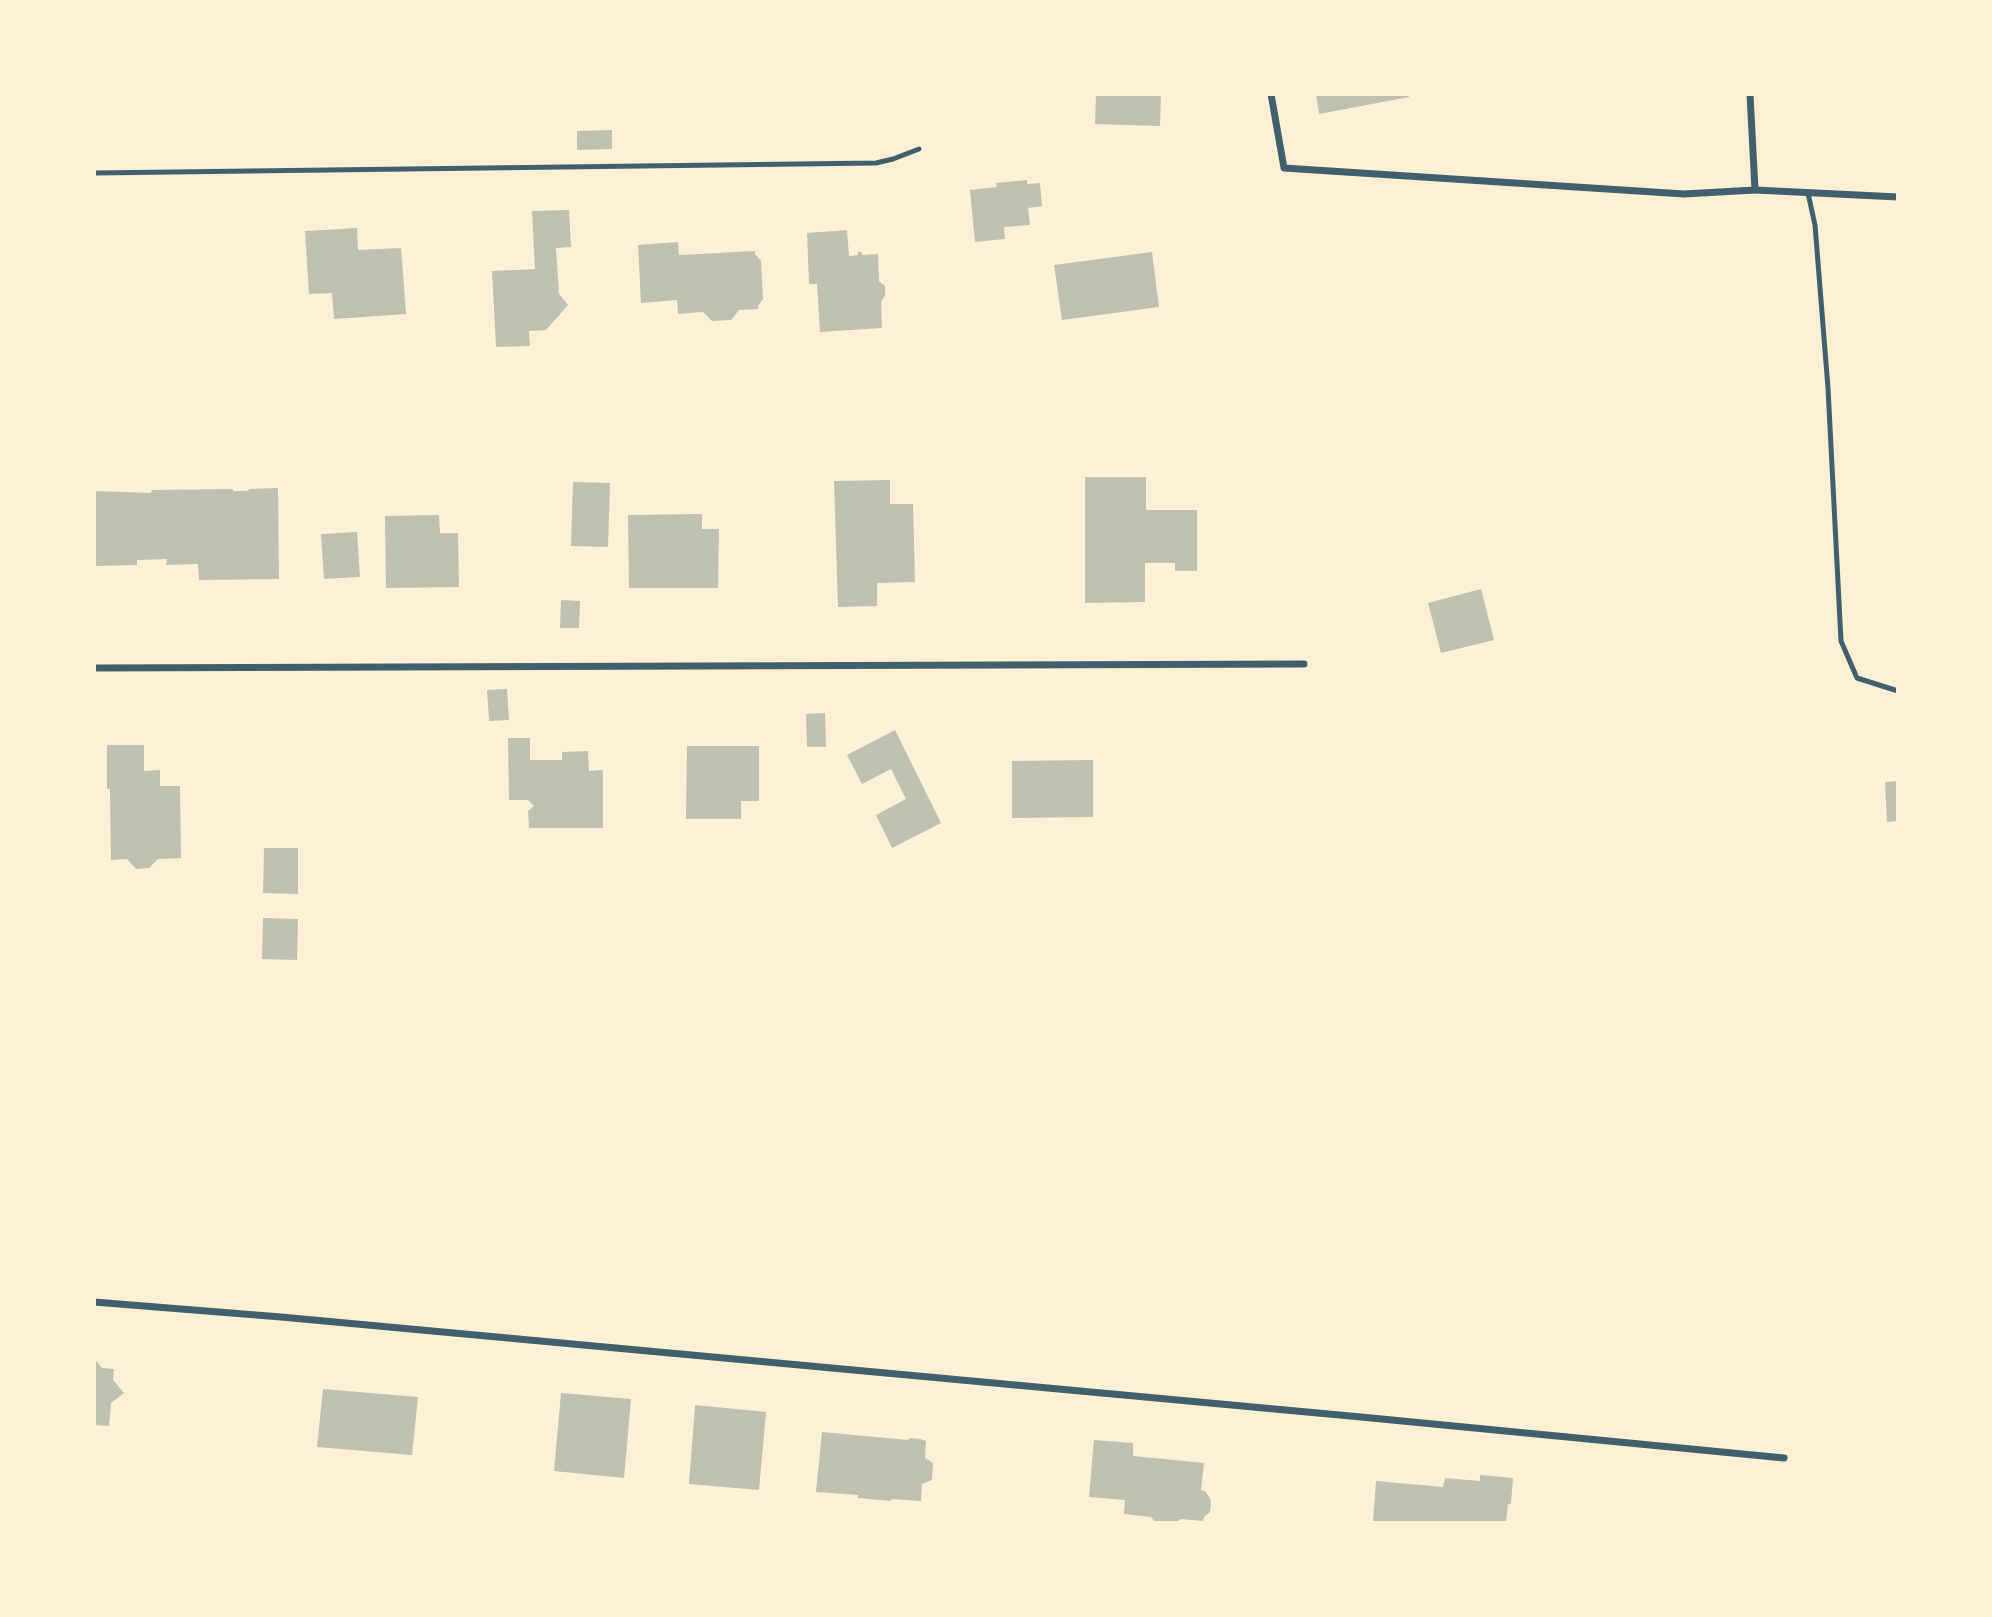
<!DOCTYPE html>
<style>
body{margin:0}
#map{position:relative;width:1992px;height:1617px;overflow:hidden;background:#fdf0d5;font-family:"Space Grotesk",sans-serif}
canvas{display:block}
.frame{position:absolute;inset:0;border:96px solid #fdf0d5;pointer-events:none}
</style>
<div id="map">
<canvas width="1992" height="1617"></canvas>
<div class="frame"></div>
</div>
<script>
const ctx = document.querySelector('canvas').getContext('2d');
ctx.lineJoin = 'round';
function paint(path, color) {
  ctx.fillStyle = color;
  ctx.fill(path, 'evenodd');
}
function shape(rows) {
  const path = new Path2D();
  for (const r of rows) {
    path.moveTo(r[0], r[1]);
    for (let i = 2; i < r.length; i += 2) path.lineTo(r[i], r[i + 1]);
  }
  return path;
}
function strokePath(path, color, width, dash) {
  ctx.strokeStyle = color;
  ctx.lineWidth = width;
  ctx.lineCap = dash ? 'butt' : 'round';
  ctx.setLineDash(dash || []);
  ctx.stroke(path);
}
paint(shape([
 [1096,94,1161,94,1160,126,1095,124],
 [1316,94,1408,94,1409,97,1319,114],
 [612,130,612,149,577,150,577,131],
 [1027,180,1027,184,1040,183,1042,206,1028,208,1030,225,1004,227,1005,239,975,242,970,190,997,187,996,183],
 [569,210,571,247,556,248,559,294,568,305,546,330,529,331,530,346,496,347,492,271,535,269,532,211],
 [357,228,358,250,401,248,406,314,334,319,332,293,309,294,305,231],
 [847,230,849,256,858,255,858,252,861,252,862,255,878,254,879,281,885,286,885,296,881,302,882,328,820,332,817,284,809,284,807,233],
 [678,242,679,255,755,251,755,254,761,261,763,299,758,306,758,309,739,310,731,320,712,321,703,312,678,314,677,300,641,303,638,245],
 [1152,252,1159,307,1062,320,1054,265],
 [1085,477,1146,477,1146,510,1197,510,1197,571,1175,571,1175,563,1145,563,1145,602,1085,603],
 [890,480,890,504,913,504,915,582,877,583,877,606,838,607,834,481],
 [573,482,610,483,608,547,571,546],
 [278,488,279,579,199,580,198,564,166,565,167,559,137,560,137,565,94,566,94,491,151,493,152,490,233,489,233,491,248,491,249,489],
 [702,514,702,529,719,529,718,588,629,588,628,515],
 [439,515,440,533,458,533,459,587,386,588,385,516],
 [357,532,360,577,324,579,321,534],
 [1481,589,1494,640,1441,653,1428,603],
 [561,600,580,601,579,628,560,628],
 [507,689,509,720,489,721,487,690],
 [825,713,826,747,807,747,806,714],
 [895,730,941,823,892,848,876,815,906,799,891,769,862,784,847,755],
 [508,738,530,738,530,760,562,760,562,752,588,751,589,771,603,770,603,828,529,828,528,811,534,806,528,800,509,800],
 [107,745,144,745,144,771,160,770,160,786,180,786,181,858,158,859,149,868,136,869,127,859,111,860,110,789,107,789],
 [687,746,759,746,759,801,741,801,741,819,686,819],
 [1093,760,1093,817,1012,818,1012,761],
 [1898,781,1898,821,1887,822,1885,782],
 [264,848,298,848,298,894,263,893],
 [263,918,298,919,297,960,262,959],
 [94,1358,102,1368,114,1369,113,1380,124,1393,111,1403,109,1426,94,1425],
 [323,1389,418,1397,412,1455,317,1447],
 [561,1393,631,1399,624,1478,554,1471],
 [695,1405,766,1412,759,1490,689,1484],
 [822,1432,908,1440,910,1438,920,1439,926,1441,925,1458,933,1463,932,1480,922,1484,921,1501,891,1499,891,1501,858,1498,858,1495,816,1492],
 [1094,1440,1133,1443,1133,1456,1204,1463,1201,1490,1205,1491,1211,1500,1210,1512,1204,1517,1203,1521,1181,1519,1177,1522,1155,1522,1151,1517,1124,1514,1125,1500,1089,1497],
 [1480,1475,1513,1478,1511,1504,1508,1504,1506,1522,1373,1522,1376,1481,1443,1487,1445,1478,1480,1481]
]), '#bec0b2');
strokePath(shape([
 [94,173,876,163,893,159,919,149],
 [1808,193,1815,225,1828,388,1841,641,1857,678,1898,691]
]), '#3f606c', 5);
strokePath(shape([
 [1271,94,1284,168,1684,194,1755,190,1898,197],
 [1750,94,1755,190],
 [94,668,1304,664],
 [94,1302,281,1317,1361,1417,1784,1458]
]), '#3f606c', 7);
</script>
